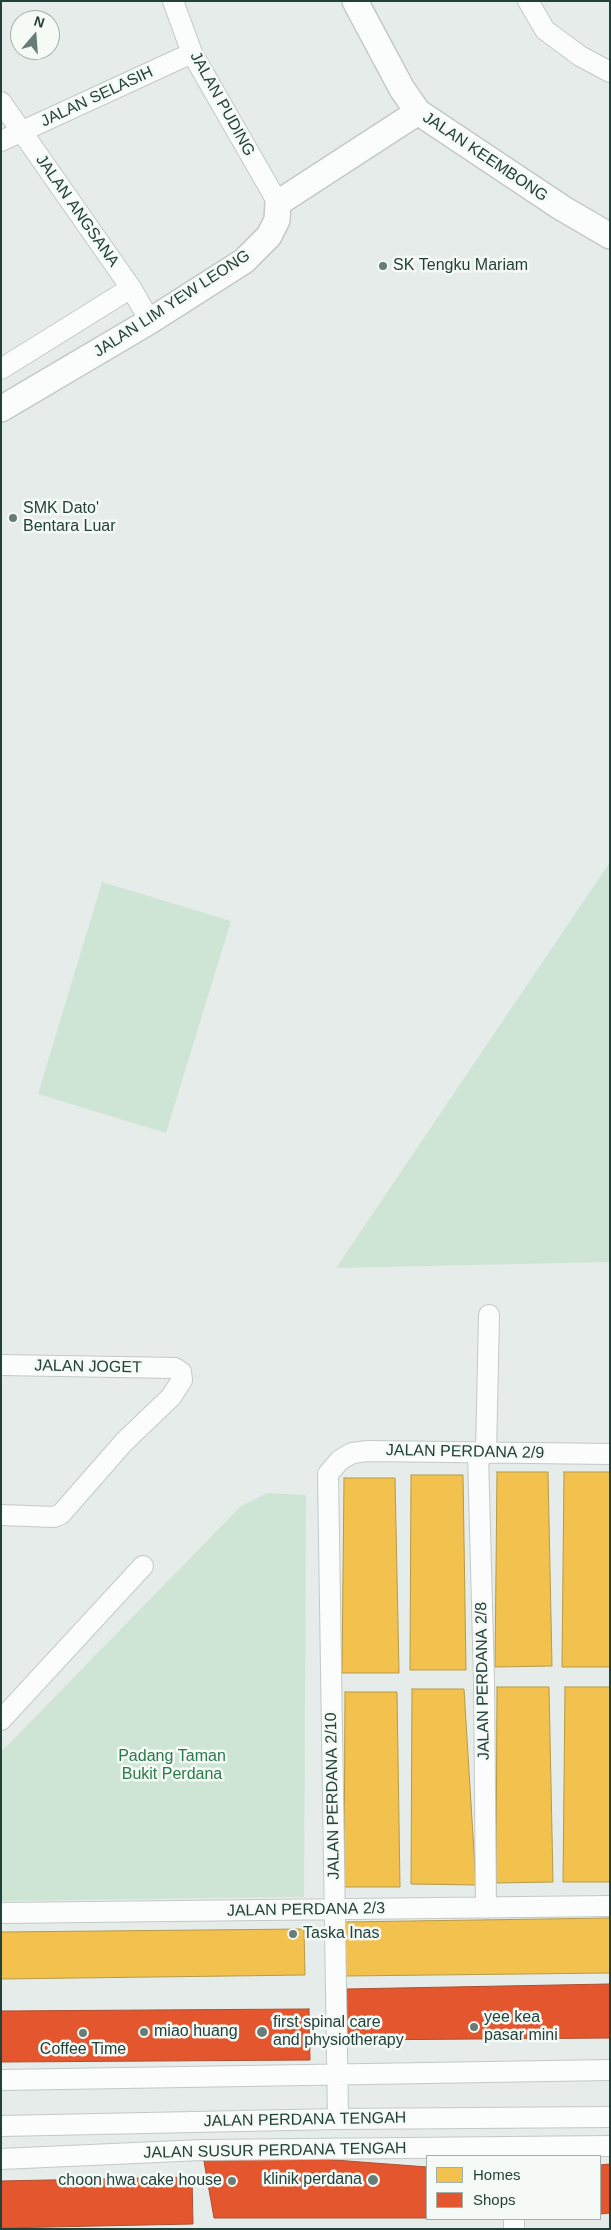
<!DOCTYPE html>
<style>
body{margin:0}
#map{position:relative;width:611px;height:2230px;overflow:hidden;background:#e6ece9;font-family:Arial,sans-serif}
canvas{display:block}
.frame{position:absolute;inset:0;border:2px solid #224139;pointer-events:none}
.legend{position:absolute;left:426px;top:2155px;width:175px;height:65px;box-sizing:border-box;background:#f5faf7;border:1px solid #a1b0ab;margin:0;padding:6px 9px;list-style:none;font-size:15px;color:#224139}
.legend li{display:flex;align-items:center;gap:10px;height:25px}
.legend b{width:25px;border:1px solid #a1b0ab}
.north{position:absolute;left:10px;top:10px;width:50px;height:50px;box-sizing:border-box;background:#f5faf7;border:1px solid #a1b0ab;border-radius:50%;rotate:18deg;font-size:14px;font-weight:700;line-height:20px;text-align:center;color:#224139}
.north::after{content:'';display:block;margin:auto;width:18px;height:22px;background:#677d77;clip-path:polygon(50% 0,100% 100%,50% 72%,0 100%)}
</style>
<div id="map">
<canvas width="611" height="2230"></canvas>
<div class="frame"></div>
<ul class="legend">
<li><b style="height:14px;background:#f2c14e"></b>Homes</li>
<li><b style="height:14px;background:#e4572e"></b>Shops</li>
</ul>
<div class="north">N</div>
</div>
<script>
const ctx = document.querySelector('canvas').getContext('2d');
ctx.lineJoin = 'round';
function paint(path, color) {
  ctx.fillStyle = color;
  ctx.fill(path, 'evenodd');
}
function shape(rows) {
  const path = new Path2D();
  for (const r of rows) {
    path.moveTo(r[0], r[1]);
    for (let i = 2; i < r.length; i += 2) path.lineTo(r[i], r[i + 1]);
  }
  return path;
}
function strokePath(path, color, width, dash) {
  ctx.strokeStyle = color;
  ctx.lineWidth = width;
  ctx.lineCap = dash ? 'butt' : 'round';
  ctx.setLineDash(dash || []);
  ctx.stroke(path);
}
function drawText(font, color, halo, rows, align = 'center') {
  ctx.font = font + ' Arial,sans-serif';
  ctx.lineWidth = 5;
  ctx.setLineDash([]);
  ctx.textBaseline = 'middle';
  ctx.strokeStyle = halo;
  ctx.fillStyle = color;
  for (const [text, x, y, turn = 0] of rows) {
    ctx.save();
    ctx.translate(x, y);
    ctx.rotate((+turn || 0) * Math.PI / 180);
    ctx.textAlign = isNaN(turn) ? turn : align;
    if (halo) ctx.strokeText(text, 0, 0);
    ctx.fillText(text, 0, 0);
    ctx.restore();
  }
}
paint(shape([
 [610,862,610,1262,336,1268],
 [102,882,231,921,166,1133,38,1094],
 [267,1493,306,1495,304,1897,1,1901,1,1752,241,1506]
]), '#cee5d6');
const homes = shape([
 [497,1472,548,1472,552,1666,495,1667,497,1472],
 [564,1472,610,1472,610,1667,562,1667,564,1472],
 [411,1475,463,1475,466,1670,410,1670,411,1475],
 [344,1478,395,1478,399,1673,342,1673,344,1478],
 [497,1687,549,1687,553,1882,496,1883,497,1687],
 [565,1687,610,1687,610,1882,563,1882,565,1687],
 [412,1689,464,1689,476,1885,411,1884,412,1689],
 [345,1692,397,1692,400,1887,344,1887,345,1692],
 [610,1918,610,1973,345,1976,344,1922,610,1918],
 [304,1929,305,1975,1,1979,1,1932,304,1929]
]);
paint(homes, '#f2c14e');
strokePath(homes, '#b49b48', 1);
const shops = shape([
 [610,1984,610,2038,347,2040,346,1989,610,1984],
 [309,2009,310,2060,1,2062,1,2011,309,2009],
 [202,2150,427,2167,427,2218,214,2218,202,2150],
 [610,2164,610,2213,600,2214,600,2165,610,2164],
 [192,2177,193,2224,1,2228,1,2181,192,2177]
]);
paint(shops, '#e4572e');
strokePath(shops, '#aa5031', 1);
const minor = shape([
 [173,1,192,53,278,203],
 [528,1,545,30,580,56,610,72],
 [1,102,131,288,150,321],
 [1,141,192,53],
 [1,369,131,288],
 [1,1365,175,1368,181,1372,182,1380,171,1397,124,1442,61,1514,54,1517,1,1515],
 [478,1454,484,1680,486,1908],
 [486,1454,489,1315],
 [1,1720,143,1566],
 [1,1913,610,1906],
 [1,2080,610,2070],
 [338,2119,328,1474,340,1460,352,1453,368,1451,610,1454],
 [1,2126,338,2119,610,2117],
 [1,2159,202,2150,610,2146],
 [514,2219,514,2229]
]);
const tertiary = shape([
 [355,1,402,89,418,112,562,208,610,236],
 [1,409,150,321,244,261,269,236,277,220,278,203,418,112]
]);
strokePath(minor, '#c3c9c6', 22);
strokePath(tertiary, '#c3c9c6', 28);
strokePath(minor, '#fbfcfc', 20);
strokePath(tertiary, '#fbfcfc', 25);
for (const [x, y, r, color] of [
 [383,266,5,"#677d77"],
 [13,518,5,"#677d77"],
 [293,1934,5,"#677d77"],
 [474,2027,5,"#677d77"],
 [144,2032,5,"#677d77"],
 [262,2032,6,"#677d77"],
 [83,2033,5,"#677d77"],
 [373,2180,6,"#677d77"],
 [232,2181,5,"#677d77"]
]) {
  const dot = new Path2D();
  dot.arc(x, y, r, 0, 2 * Math.PI);
  ctx.fillStyle = color;
  ctx.fill(dot);
  strokePath(dot, '#f5faf7', 2);
}
drawText('16px', '#224139', '#f5faf7', [
 ["JALAN SELASIH",97,97,-25],
 ["JALAN PUDING",222,104,61],
 ["JALAN KEEMBONG",485,157,34],
 ["JALAN ANGSANA",77,211,55],
 ["JALAN LIM YEW LEONG",172,304,-33],
 ["JALAN JOGET",88,1367,1],
 ["JALAN PERDANA 2/9",465,1452,1],
 ["JALAN PERDANA 2/8",483,1681,-91],
 ["JALAN PERDANA 2/10",333,1796,-91],
 ["JALAN PERDANA 2/3",306,1910,-1],
 ["JALAN PERDANA TENGAH",305,2120,-1],
 ["JALAN SUSUR PERDANA TENGAH",275,2151,-1]
]);
drawText('16px', '#224139', '#f5faf7', [
 ["SK Tengku Mariam",393,266],
 ["SMK Dato'",23,509],
 ["Bentara Luar",23,527],
 ["Taska Inas",303,1934],
 ["yee kea",484,2018],
 ["pasar mini",484,2036],
 ["first spinal care",273,2023],
 ["and physiotherapy",273,2041],
 ["miao huang",154,2032],
 ["Coffee Time",83,2050,"center"],
 ["klinik perdana",362,2180,"right"],
 ["choon hwa cake house",222,2181,"right"]
], 'left');
drawText('16px', '#297b4a', '#f5faf7', [
 ["Padang Taman",172,1757],
 ["Bukit Perdana",172,1775]
]);
</script>
